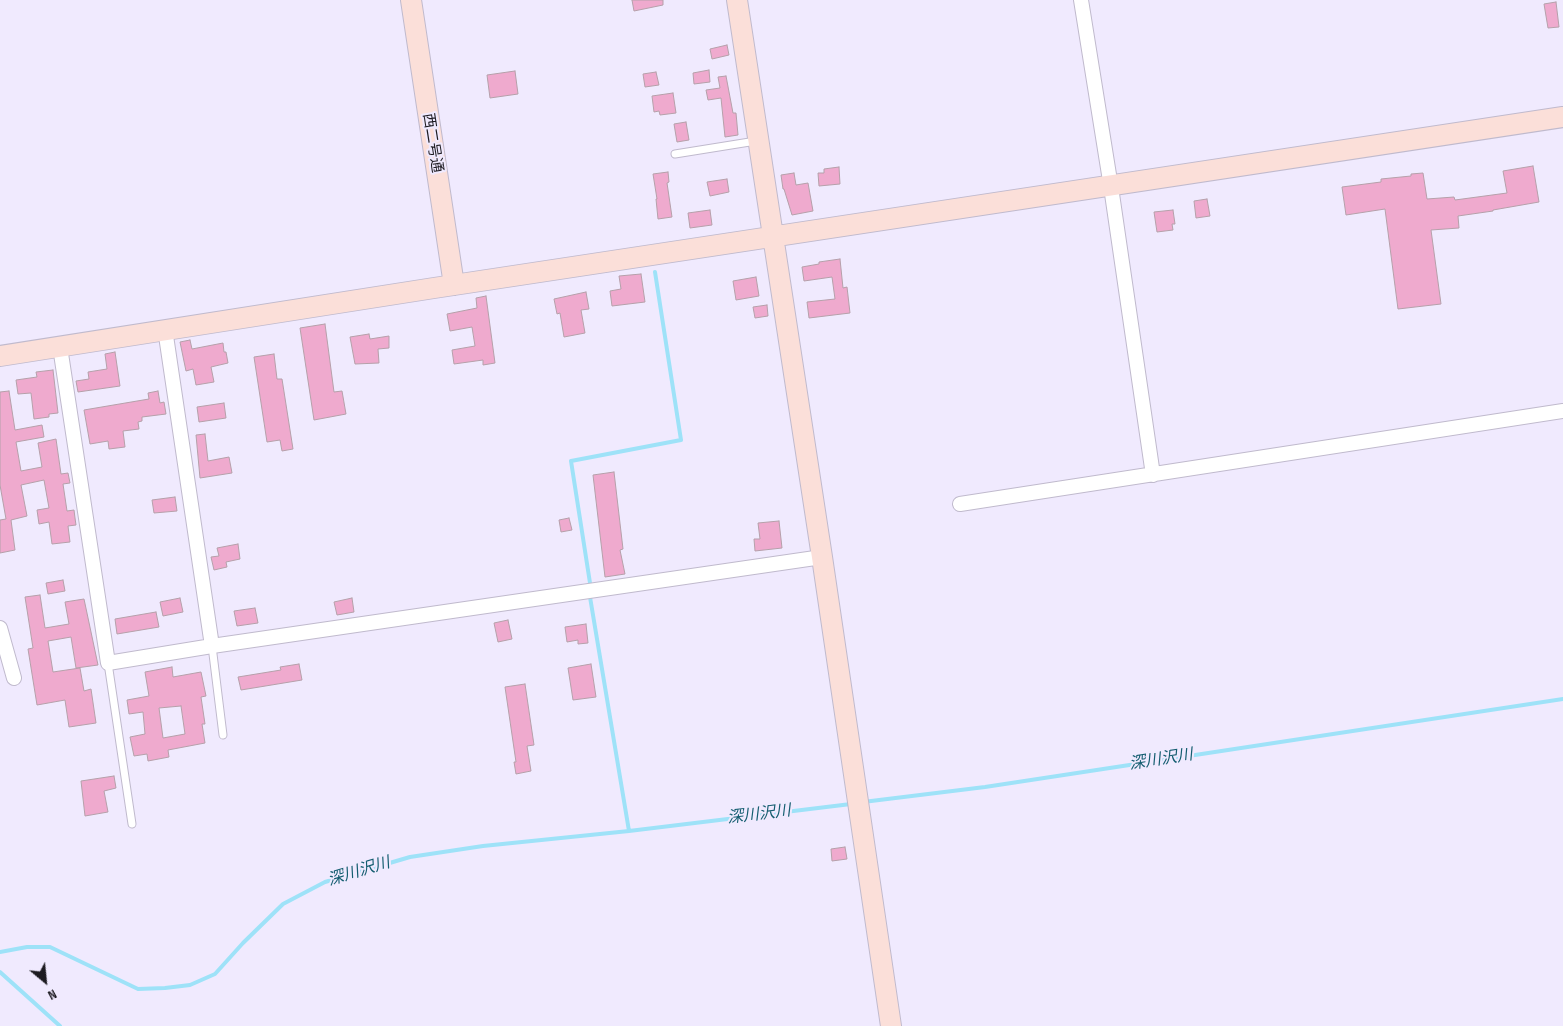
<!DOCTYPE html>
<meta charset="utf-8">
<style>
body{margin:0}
#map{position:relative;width:1563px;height:1026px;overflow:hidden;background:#f0eafe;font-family:"Sofia Sans Condensed",sans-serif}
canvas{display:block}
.north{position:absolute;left:20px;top:956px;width:50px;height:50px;-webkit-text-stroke:4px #f0eafe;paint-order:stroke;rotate:152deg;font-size:14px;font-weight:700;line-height:20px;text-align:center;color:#1d1b21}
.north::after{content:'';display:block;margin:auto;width:18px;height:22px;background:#1d1b21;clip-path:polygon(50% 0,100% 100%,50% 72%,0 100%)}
</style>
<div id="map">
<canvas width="1563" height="1026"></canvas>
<div class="north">N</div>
</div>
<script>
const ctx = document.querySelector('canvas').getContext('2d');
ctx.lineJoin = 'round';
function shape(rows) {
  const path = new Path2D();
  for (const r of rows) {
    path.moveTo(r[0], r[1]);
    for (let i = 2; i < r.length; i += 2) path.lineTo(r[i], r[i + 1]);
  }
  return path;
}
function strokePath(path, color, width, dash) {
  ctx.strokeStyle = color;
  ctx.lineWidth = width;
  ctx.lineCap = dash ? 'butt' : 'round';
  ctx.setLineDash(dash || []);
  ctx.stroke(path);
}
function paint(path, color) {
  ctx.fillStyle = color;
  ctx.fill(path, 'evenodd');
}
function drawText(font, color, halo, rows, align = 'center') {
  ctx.font = font + ' "Sofia Sans Condensed","Noto Sans JP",sans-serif';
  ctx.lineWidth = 4;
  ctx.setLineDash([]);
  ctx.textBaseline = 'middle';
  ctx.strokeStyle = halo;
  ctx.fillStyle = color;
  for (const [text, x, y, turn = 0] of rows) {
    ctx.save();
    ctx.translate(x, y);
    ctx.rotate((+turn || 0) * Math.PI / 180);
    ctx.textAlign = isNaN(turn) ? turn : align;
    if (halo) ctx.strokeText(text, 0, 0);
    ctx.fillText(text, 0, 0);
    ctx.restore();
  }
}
strokePath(shape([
 [590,583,571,461,681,440,655,272],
 [590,597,629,831],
 [863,802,985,787,1563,699],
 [0,952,27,947,50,947,138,989,165,988,190,985,215,974,243,943,283,904,325,882,410,857,483,846,629,831,851,804],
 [0,972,60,1026]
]), '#9ee2f8', 4);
const building = shape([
 [632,0,663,0,663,5,634,11,632,0],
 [1556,2,1559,27,1548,28,1544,4,1556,2],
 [727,45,729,55,712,59,710,49,727,45],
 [709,70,710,82,694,84,693,73,709,70],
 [515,71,518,94,490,98,487,75,515,71],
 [656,72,659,85,645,87,643,74,656,72],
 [726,76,733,113,736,113,738,135,725,137,721,98,708,100,706,90,720,88,718,77,726,76],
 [673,93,676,113,660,115,659,111,654,112,652,96,673,93],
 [686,122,689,140,677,142,674,124,686,122],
 [1533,166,1539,202,1493,210,1493,211,1458,216,1459,228,1431,230,1441,304,1398,309,1385,209,1346,215,1342,187,1381,182,1381,179,1411,176,1411,174,1423,173,1427,199,1454,197,1455,200,1507,193,1503,171,1533,166],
 [839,167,840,184,819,186,818,173,824,173,824,169,839,167],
 [668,172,669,182,667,183,672,217,658,219,656,199,657,199,653,174,668,172],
 [794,173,796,185,808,183,813,211,792,215,784,189,783,189,781,175,794,173],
 [727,179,729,192,710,196,707,182,727,179],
 [1207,199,1210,216,1196,218,1194,201,1207,199],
 [710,210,712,225,690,228,688,213,710,210],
 [1173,210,1175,224,1172,224,1173,230,1157,232,1154,212,1173,210],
 [840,259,843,288,847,287,850,313,809,318,807,302,835,299,832,277,804,281,802,267,819,264,819,262,840,259],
 [641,274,645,302,612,306,610,291,621,289,619,276,641,274],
 [756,277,759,296,736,300,733,281,756,277],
 [586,292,589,309,581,310,585,333,564,337,560,313,557,314,554,299,586,292],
 [486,296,495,363,483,365,483,360,454,364,452,350,475,346,472,327,450,331,447,314,477,308,476,298,486,296],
 [767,305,768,316,755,318,753,307,767,305],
 [325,324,334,392,342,391,346,414,314,420,300,328,325,324],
 [369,334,370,339,389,336,389,348,378,349,379,363,355,364,350,337,369,334],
 [190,340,192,349,223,343,224,352,226,352,228,363,211,367,214,382,196,385,193,369,186,371,180,342,190,340],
 [115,352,120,386,78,392,76,381,89,379,88,372,107,369,105,354,115,352],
 [274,354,277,379,282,379,293,449,282,451,280,440,267,442,254,357,274,354],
 [53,370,58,413,49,414,49,417,34,419,31,393,18,394,16,380,37,377,36,372,53,370],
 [9,391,15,430,42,425,44,437,16,442,21,471,42,467,38,443,56,439,61,474,68,473,70,483,63,484,67,511,74,510,75,518,76,525,68,526,70,542,52,544,49,522,39,524,37,510,49,508,44,480,21,485,27,516,11,520,15,550,0,553,0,520,6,519,0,485,0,392,9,391],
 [158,391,160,403,164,402,166,414,142,417,142,421,138,422,139,429,123,431,125,447,109,449,108,441,90,444,84,410,149,399,148,393,158,391],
 [224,403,226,418,199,422,197,407,224,403],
 [205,434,208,461,229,457,232,473,200,478,196,435,205,434],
 [614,472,623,549,620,550,625,574,605,577,593,475,614,472],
 [175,497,177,511,154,513,152,500,175,497],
 [569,518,572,530,561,532,559,520,569,518],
 [779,521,782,548,755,551,754,539,760,539,758,523,779,521],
 [238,544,240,559,226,562,227,567,214,570,211,557,219,556,217,548,238,544],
 [63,580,65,591,48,594,46,583,63,580],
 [40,595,45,628,69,624,65,602,84,599,98,665,76,668,71,637,48,641,53,672,80,668,84,691,91,689,96,723,69,727,65,700,37,705,28,649,33,648,25,597,40,595],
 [180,598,183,612,163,616,160,602,180,598],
 [352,598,354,612,337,615,334,602,352,598],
 [255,608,258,623,237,626,234,611,255,608],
 [156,612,159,627,117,634,115,619,156,612],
 [508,620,512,639,498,642,494,623,508,620],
 [586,624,588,643,578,644,578,640,567,642,565,627,586,624],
 [299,664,302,680,241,690,238,677,281,670,280,667,299,664],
 [591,664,596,697,573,700,568,668,591,664],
 [172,667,173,677,201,672,206,696,201,697,205,724,202,724,205,743,168,750,169,757,148,761,147,754,134,756,130,737,145,734,143,712,129,714,127,700,149,696,145,672,172,667],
 [181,706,185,734,163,738,159,708,181,706],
 [525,684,534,745,527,746,531,771,516,774,514,762,516,762,505,687,525,684],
 [114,776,116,788,104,791,108,812,85,816,81,781,114,776],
 [845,847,847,859,832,861,831,849,845,847]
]);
paint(building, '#efaace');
strokePath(building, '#b5a0aa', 1);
const lane = shape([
 [675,154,756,141],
 [212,646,223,735],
 [108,663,132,824]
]);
const street = shape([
 [1081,0,1111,187,1153,475],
 [165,329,212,646],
 [60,347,108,663,212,646,822,557],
 [960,504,1563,411],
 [0,628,14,678]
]);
const secondary = shape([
 [411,0,454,285],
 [737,0,822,557,891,1026],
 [0,356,434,288,1563,117]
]);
strokePath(lane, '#c0bacd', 9);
strokePath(street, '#c0bacd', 16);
strokePath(secondary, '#c0bacd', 22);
strokePath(lane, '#fff', 7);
strokePath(street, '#fff', 14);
strokePath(secondary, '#fbdfd9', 20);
drawText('15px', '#1d1b21', '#f0eafe', [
 ["西二号通",432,143,81]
]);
drawText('italic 16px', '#145d70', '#f0eafe', [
 ["深川沢川",1161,760,-9],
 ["深川沢川",759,815,-7],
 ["深川沢川",359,872,-17]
]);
</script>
